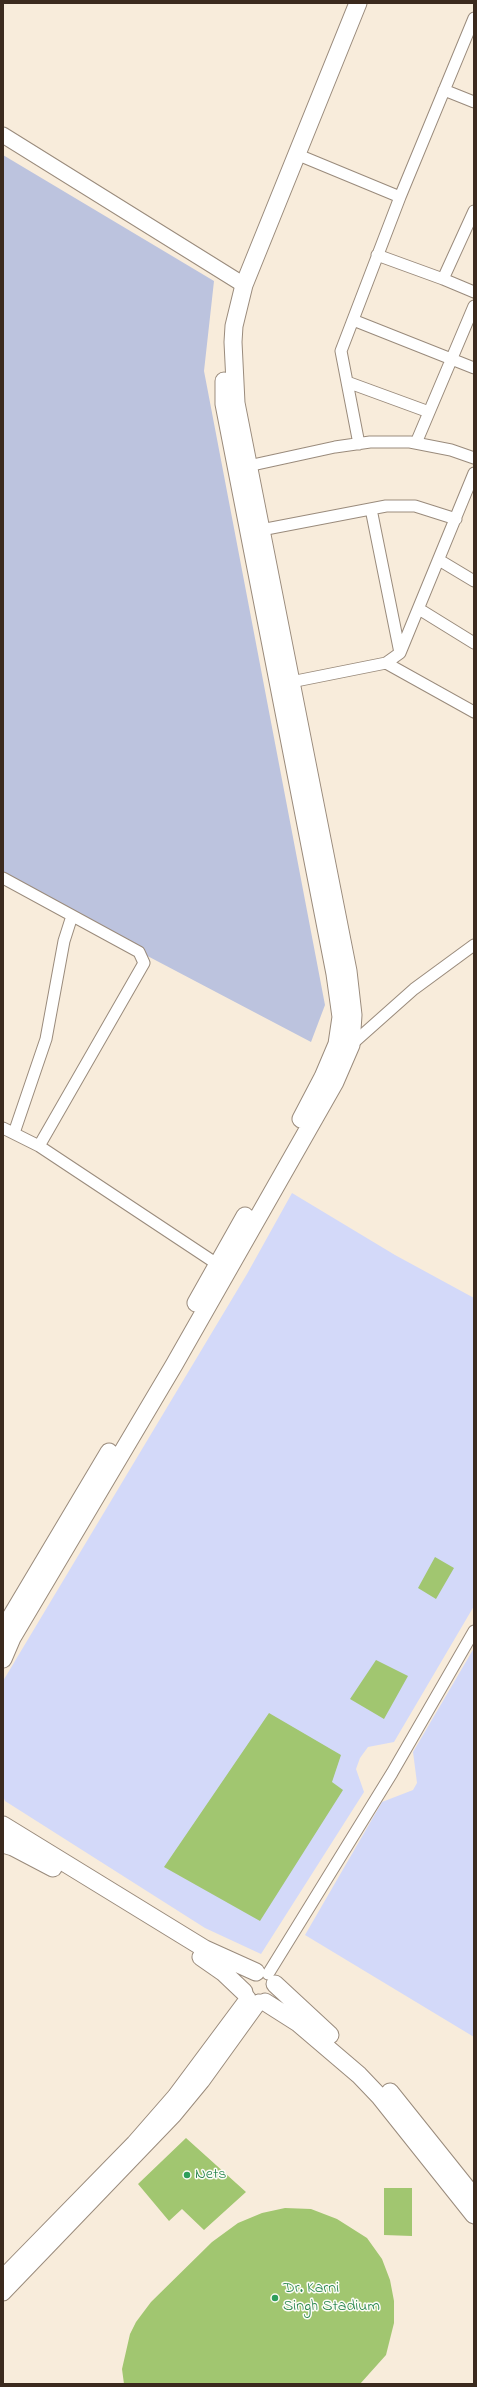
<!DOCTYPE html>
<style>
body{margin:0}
#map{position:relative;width:477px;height:2387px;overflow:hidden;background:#f8ecdb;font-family:"Indie Flower",sans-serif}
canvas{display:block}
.frame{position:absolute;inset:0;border:4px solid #3b2a1e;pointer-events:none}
</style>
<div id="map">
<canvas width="477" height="2387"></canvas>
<div class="frame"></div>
</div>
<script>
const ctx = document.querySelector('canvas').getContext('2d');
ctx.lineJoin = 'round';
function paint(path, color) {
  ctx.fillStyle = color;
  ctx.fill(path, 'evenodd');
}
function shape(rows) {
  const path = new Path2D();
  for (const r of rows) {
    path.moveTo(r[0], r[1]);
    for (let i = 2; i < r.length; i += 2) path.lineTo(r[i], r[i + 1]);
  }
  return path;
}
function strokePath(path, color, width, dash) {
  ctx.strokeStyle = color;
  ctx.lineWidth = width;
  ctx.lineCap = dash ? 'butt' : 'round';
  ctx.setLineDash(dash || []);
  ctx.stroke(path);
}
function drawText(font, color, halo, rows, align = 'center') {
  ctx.font = font + ' "Indie Flower",sans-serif';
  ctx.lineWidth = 3;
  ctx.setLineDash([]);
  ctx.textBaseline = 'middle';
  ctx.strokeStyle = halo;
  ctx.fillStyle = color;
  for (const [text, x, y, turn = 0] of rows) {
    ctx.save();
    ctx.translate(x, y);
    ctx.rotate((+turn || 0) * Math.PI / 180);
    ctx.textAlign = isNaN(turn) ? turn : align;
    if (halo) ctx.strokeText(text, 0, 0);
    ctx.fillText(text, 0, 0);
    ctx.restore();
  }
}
paint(shape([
 [292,1193,395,1255,474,1298,474,1606,394,1742,368,1747,360,1758,356,1769,364,1792,261,1954,205,1928,5,1801,3,1796,3,1681,247,1274],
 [474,1648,474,2037,305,1935,382,1802,413,1790,417,1783,413,1752]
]), '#d3d9f9');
paint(shape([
 [3,155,214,281,204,371,325,1005,311,1042,3,880]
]), '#bcc3de');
paint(shape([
 [435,1557,454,1568,436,1599,418,1588],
 [376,1660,408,1676,384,1719,350,1699],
 [269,1713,341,1755,332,1782,343,1790,260,1921,164,1867],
 [186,2138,246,2192,204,2230,182,2209,169,2221,138,2184],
 [384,2188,412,2188,412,2236,384,2235],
 [285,2208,311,2209,337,2219,367,2238,382,2259,390,2280,394,2301,394,2323,386,2355,360,2384,124,2384,122,2369,130,2334,136,2322,151,2302,212,2242,238,2223,262,2213]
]), '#a1c670');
const street = shape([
 [444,90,474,102],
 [296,154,400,197],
 [377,255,443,279,474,211],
 [443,279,474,292],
 [353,320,474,368],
 [347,382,429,412],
 [416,443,474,306],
 [359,444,341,351,400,197,474,18],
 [248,466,335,447,370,442,410,442,451,450,474,458],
 [371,509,400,653],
 [261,530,386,506,415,506,456,519],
 [439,560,474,581],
 [419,609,474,643],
 [386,663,474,712],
 [291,682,386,663,400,653,474,473],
 [3,878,139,952,144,963,39,1146],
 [351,1045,414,989,474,945],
 [3,1128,39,1146,217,1264],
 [14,1133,46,1039,64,941,72,916],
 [268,1974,392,1773,474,1631]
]);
const secondary = shape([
 [3,135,244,285],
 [3,2277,134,2143,175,2096,248,1998],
 [3,2293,174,2115,202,2081,259,2002]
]);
const primary = shape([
 [224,381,224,404,335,974,341,1017,337,1044,323,1077,301,1119],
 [196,1303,245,1216],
 [3,1630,109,1452],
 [3,1659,12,1638,174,1365,335,1082,351,1045,353,1015,348,971,236,403,233,342,234,326,244,285,358,3],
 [3,1825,205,1949,256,1972],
 [3,1844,13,1847,53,1868],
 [201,1957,224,1973,244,1992],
 [275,1984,330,2035],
 [265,2002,298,2023,359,2075,380,2097,474,2215],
 [390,2092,474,2197]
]);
strokePath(street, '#9a8b7c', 13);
strokePath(secondary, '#9a8b7c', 17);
strokePath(primary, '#9a8b7c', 19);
strokePath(street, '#fff', 11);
strokePath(secondary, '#fff', 15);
strokePath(primary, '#fff', 17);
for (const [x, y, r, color] of [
 [187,2175,4,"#2e9e5b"],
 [275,2298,4,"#2e9e5b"]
]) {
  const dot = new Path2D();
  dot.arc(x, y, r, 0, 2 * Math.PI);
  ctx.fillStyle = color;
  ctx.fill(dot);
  strokePath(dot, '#fdfcf7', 1.5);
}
drawText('16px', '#27864d', '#fdfcf7', [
 ["Nets",195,2175],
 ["Dr. Karni",283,2289],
 ["Singh Stadium",283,2307]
], 'left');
</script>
